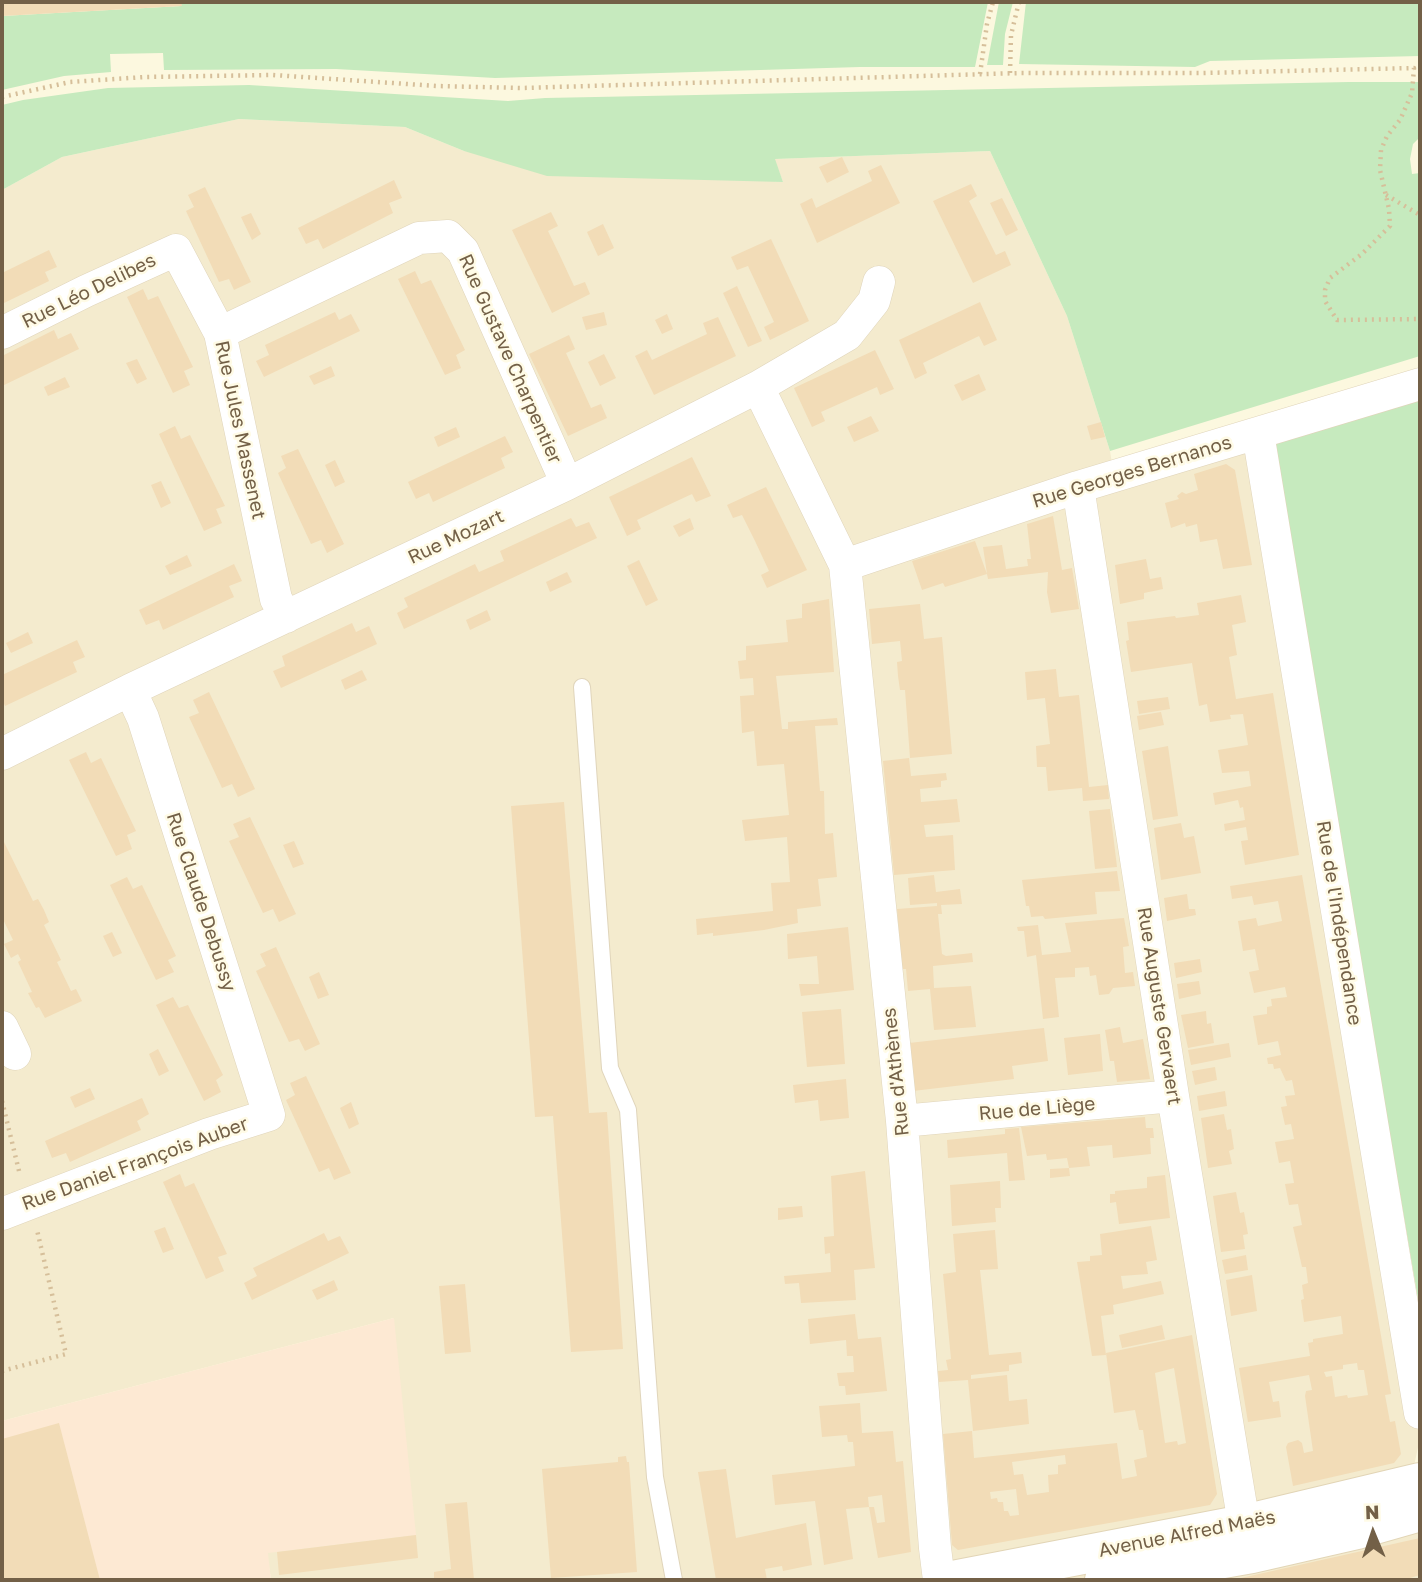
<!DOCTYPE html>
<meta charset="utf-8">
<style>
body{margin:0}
#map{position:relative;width:1422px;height:1582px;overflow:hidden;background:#fcf8df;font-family:"Golos Text",sans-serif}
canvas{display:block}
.frame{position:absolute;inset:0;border:4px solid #736047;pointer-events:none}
.north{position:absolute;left:1338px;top:1498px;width:70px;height:70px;-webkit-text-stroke:5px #fffbe6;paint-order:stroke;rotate:358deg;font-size:19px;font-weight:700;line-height:28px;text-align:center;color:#736047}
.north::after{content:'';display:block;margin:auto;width:24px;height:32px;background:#736047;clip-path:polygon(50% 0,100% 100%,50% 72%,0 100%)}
</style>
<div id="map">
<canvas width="1422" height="1582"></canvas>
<div class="frame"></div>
<div class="north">N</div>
</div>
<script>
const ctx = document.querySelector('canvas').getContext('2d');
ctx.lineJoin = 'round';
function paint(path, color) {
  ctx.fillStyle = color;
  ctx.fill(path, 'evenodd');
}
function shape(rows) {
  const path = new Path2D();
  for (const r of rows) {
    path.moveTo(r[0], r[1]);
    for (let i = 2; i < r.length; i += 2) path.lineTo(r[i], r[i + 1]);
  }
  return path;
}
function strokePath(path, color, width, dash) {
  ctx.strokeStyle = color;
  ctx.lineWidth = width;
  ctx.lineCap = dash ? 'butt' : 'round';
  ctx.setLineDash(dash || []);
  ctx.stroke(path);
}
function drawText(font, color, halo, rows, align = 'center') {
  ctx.font = font + ' "Golos Text",sans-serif';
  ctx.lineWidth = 5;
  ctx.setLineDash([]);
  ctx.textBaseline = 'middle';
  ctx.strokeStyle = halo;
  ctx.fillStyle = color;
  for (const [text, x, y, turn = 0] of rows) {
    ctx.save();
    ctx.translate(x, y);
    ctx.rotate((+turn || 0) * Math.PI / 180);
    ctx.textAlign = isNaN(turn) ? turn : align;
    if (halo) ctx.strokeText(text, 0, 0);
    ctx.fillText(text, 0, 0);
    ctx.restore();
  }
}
paint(shape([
 [239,119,405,127,464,151,783,182,774,159,990,151,1067,316,1110,451,1114,476,1258,433,1420,1413,1420,1438,1412,1475,1420,1474,1420,1580,271,1580,267,1553,394,1318,2,1421,2,190,62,157]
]), '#f4ebce');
paint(shape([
 [394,1318,416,1535,268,1553,271,1580,2,1580,2,1421]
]), '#fde9d3');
paint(shape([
 [181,2,988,2,975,67,860,67,495,78,336,69,164,70,163,53,110,54,111,72,64,76,2,90,2,16,181,6],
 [999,2,1013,2,1005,34,1003,65,987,65],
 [1026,2,1420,2,1420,56,1210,61,1195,67,1019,64],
 [1349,82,1420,82,1420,137,1413,144,1410,159,1412,174,1420,173,1420,356,1110,451,1067,316,990,151,775,159,783,182,547,176,464,151,405,127,239,119,62,157,2,190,2,105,23,100,108,88,249,85,508,101,545,98],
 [1420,400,1420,1311,1272,445]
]), '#c6eabe');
paint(shape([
 [2,2,181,2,182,6,2,16],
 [842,157,849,172,827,183,819,167],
 [881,165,900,203,817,243,800,204,812,198,816,208,845,194,872,181,868,171],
 [394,180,402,198,389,203,393,213,323,249,318,239,306,244,298,228],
 [971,184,977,196,969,201,996,255,1005,251,1011,265,973,283,933,201],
 [205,187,251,282,234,290,229,279,219,282,186,211,194,207,188,195],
 [1002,198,1018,230,1006,236,990,203],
 [551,212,558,226,548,231,561,258,574,286,585,282,590,294,552,313,512,230],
 [251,213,261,234,252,240,241,217],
 [603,224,614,248,598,256,587,232],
 [771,239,809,321,770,340,764,327,774,322,748,266,737,270,731,257],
 [49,250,57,267,45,272,49,281,2,304,2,273],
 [415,271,421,284,431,280,465,350,456,355,461,368,445,375,398,279],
 [737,286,762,341,748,347,723,293],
 [143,289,148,300,158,296,193,367,184,371,190,385,173,393,127,297],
 [980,302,997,340,984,346,979,336,923,363,927,373,915,379,899,340],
 [335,312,339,320,351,314,360,331,264,377,256,361,269,355,265,345],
 [604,312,607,325,586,330,582,317],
 [667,314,673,329,662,334,655,320],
 [718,317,736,356,654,395,635,356,647,350,652,360,707,334,703,323],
 [54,330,58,339,71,333,79,349,2,386,2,356],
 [569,335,575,349,566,353,591,408,601,404,607,418,568,436,529,354],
 [875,350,894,389,880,395,877,387,821,412,825,421,812,427,794,388],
 [604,354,616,378,600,386,588,362],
 [137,359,147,379,137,384,126,363],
 [331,366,335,376,314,385,309,376],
 [979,374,986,390,962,401,954,385],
 [65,377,70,387,48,396,44,387],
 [871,416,879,431,854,442,847,427],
 [1101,422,1105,437,1091,440,1087,426],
 [175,426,181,439,190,435,225,506,216,509,222,523,204,531,159,434],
 [456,427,460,437,438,447,434,437],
 [505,436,513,452,501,458,505,468,433,502,429,493,416,499,408,482],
 [298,449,344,544,327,553,321,540,311,544,278,473,286,468,281,456],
 [692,457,711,496,696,502,692,494,664,507,637,520,641,529,627,536,609,497],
 [335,460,345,482,335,487,325,465],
 [1226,464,1235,470,1252,565,1223,569,1217,539,1200,542,1197,524,1186,527,1185,523,1171,528,1165,503,1179,499,1177,496,1182,492,1186,494,1198,490,1194,474],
 [161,481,171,503,161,508,151,485],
 [766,487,807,570,767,588,761,575,769,571,755,541,742,515,733,518,727,505],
 [1053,516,1062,570,1072,568,1079,609,1051,613,1047,592,1048,572,988,579,987,574,945,587,943,583,922,590,912,561,975,541,987,574,983,547,1002,545,1006,569,1028,566,1027,559,1031,559,1027,524],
 [571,518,576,527,589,522,597,538,404,629,397,613,408,607,404,598,475,564,479,572,504,561,500,551],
 [690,518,694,529,679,537,673,526],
 [187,555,192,566,170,575,165,566],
 [1146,559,1150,579,1161,577,1163,589,1144,593,1144,599,1120,604,1115,565],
 [639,560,658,600,646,606,627,566],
 [234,564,242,581,229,586,234,597,163,630,159,620,146,625,139,610],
 [567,572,572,582,550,592,546,582],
 [1241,595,1246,622,1232,625,1237,655,1229,657,1236,699,1273,693,1299,855,1245,865,1241,841,1248,840,1246,827,1225,831,1224,824,1245,820,1243,807,1240,808,1238,800,1215,805,1213,793,1251,786,1249,771,1222,773,1218,750,1248,745,1243,714,1230,715,1231,719,1210,722,1207,704,1199,706,1192,663,1131,672,1126,641,1129,640,1127,622,1175,616,1176,618,1199,615,1197,603],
 [829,599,834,672,776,676,782,729,788,729,788,722,837,718,838,725,815,726,820,791,824,791,825,834,833,833,837,877,818,879,821,906,797,909,798,923,764,930,713,936,713,933,697,935,696,919,773,911,771,883,790,882,787,837,745,841,742,820,789,815,784,764,757,766,754,731,742,733,740,696,754,695,753,678,740,679,738,661,746,660,746,646,788,642,786,620,802,618,802,604],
 [920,604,924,639,942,637,952,754,910,758,905,690,900,690,898,676,897,662,902,661,900,641,872,644,869,609],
 [487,610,491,620,470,630,466,620],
 [352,623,356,632,369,626,377,644,281,688,273,671,285,666,282,656],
 [28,632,33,643,11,653,6,643],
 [77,640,85,657,73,662,77,672,5,706,2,699,2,675],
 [1056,669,1059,697,1079,695,1089,787,1108,785,1109,799,1083,801,1082,788,1048,791,1046,767,1037,767,1036,746,1050,744,1045,698,1027,700,1025,672],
 [362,670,367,680,345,690,341,680],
 [209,692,255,789,238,797,232,784,222,788,189,717,199,713,193,700],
 [1168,697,1170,709,1139,714,1137,701],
 [1161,712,1164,725,1139,730,1137,716],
 [1168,746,1178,816,1153,820,1142,751],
 [86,752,91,763,101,758,136,831,127,835,132,849,116,856,69,760],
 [909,758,911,776,946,773,947,780,941,781,941,787,920,789,921,802,957,799,960,822,924,825,926,837,953,835,955,870,894,875,883,761],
 [564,802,589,1113,607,1112,623,1349,571,1352,553,1116,535,1117,511,806],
 [1110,809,1117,867,1095,869,1089,811],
 [250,817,296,914,279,922,273,909,263,913,229,841,239,837,233,824],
 [1181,823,1184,838,1194,836,1201,873,1161,880,1154,828],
 [2,838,33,901,38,899,44,910,49,922,44,925,61,960,57,962,71,991,76,989,82,1001,45,1018,39,1007,36,1008,28,993,32,992,18,962,21,960,18,954,11,958,4,944,13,940,2,917],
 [294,841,304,864,293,868,283,845],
 [1117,871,1120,891,1095,892,1097,914,1045,919,1043,916,1031,917,1029,906,1026,906,1022,880],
 [934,875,936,892,960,889,962,904,941,905,942,914,938,914,942,954,946,956,972,953,973,962,933,966,934,988,971,986,976,1027,934,1030,930,989,908,991,906,969,902,969,897,909,937,906,937,903,910,905,908,878],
 [1302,875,1391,1394,1385,1395,1390,1422,1395,1421,1401,1454,1394,1463,1293,1486,1286,1447,1288,1443,1298,1440,1302,1443,1304,1453,1313,1451,1305,1396,1306,1391,1312,1390,1309,1375,1269,1382,1273,1402,1279,1401,1281,1417,1248,1422,1239,1368,1310,1356,1308,1343,1313,1342,1313,1339,1343,1334,1341,1316,1304,1322,1301,1300,1304,1299,1302,1285,1308,1283,1306,1267,1302,1267,1293,1227,1302,1225,1298,1204,1289,1205,1285,1184,1294,1183,1290,1161,1279,1163,1275,1142,1294,1139,1291,1124,1285,1125,1281,1107,1287,1106,1285,1096,1295,1095,1292,1080,1286,1081,1280,1068,1274,1069,1273,1064,1268,1064,1267,1058,1281,1055,1278,1041,1258,1045,1253,1016,1267,1014,1267,1007,1272,1006,1271,999,1287,997,1285,987,1254,993,1249,972,1259,970,1255,949,1243,951,1238,921,1256,918,1258,926,1282,921,1278,901,1254,905,1252,896,1232,899,1230,886],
 [1357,1363,1358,1370,1364,1370,1368,1395,1348,1398,1347,1395,1335,1397,1332,1376,1326,1377,1324,1372,1343,1369,1343,1365],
 [127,877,133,889,142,885,176,956,168,960,174,972,156,980,110,885],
 [1187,894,1189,909,1195,909,1196,915,1167,921,1164,898],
 [1124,918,1129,946,1123,947,1125,973,1133,972,1135,986,1113,988,1109,994,1099,995,1096,975,1090,976,1089,967,1075,968,1075,977,1055,978,1059,1017,1043,1019,1036,955,1027,957,1024,931,1018,931,1017,927,1038,925,1042,955,1071,952,1065,923],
 [848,927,854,990,801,996,799,984,819,984,817,956,788,959,787,934],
 [112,932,122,953,113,957,103,936],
 [276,947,320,1044,305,1051,299,1039,289,1042,256,971,266,966,260,954],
 [1200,959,1202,972,1176,978,1174,963],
 [319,972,329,995,318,999,309,977],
 [1199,981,1201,994,1179,999,1177,984],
 [173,997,179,1008,188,1005,223,1075,216,1080,221,1092,204,1101,156,1005],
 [841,1009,845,1064,807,1067,802,1012],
 [1206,1011,1207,1024,1211,1023,1214,1043,1188,1048,1181,1015],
 [1120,1027,1123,1043,1143,1039,1150,1079,1117,1082,1114,1061,1110,1061,1105,1030],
 [1044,1028,1048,1061,1012,1066,1014,1079,913,1091,909,1043],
 [1100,1034,1103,1071,1068,1075,1064,1038],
 [1229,1043,1231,1057,1191,1065,1188,1050],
 [158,1049,169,1071,159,1076,149,1054],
 [1215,1067,1217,1080,1195,1085,1192,1071],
 [306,1076,351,1173,334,1180,329,1168,319,1172,286,1100,295,1095,290,1083],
 [846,1079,849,1118,820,1121,818,1100,795,1103,793,1085],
 [90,1088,95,1099,75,1108,70,1097],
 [1225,1091,1227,1106,1199,1111,1197,1096],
 [142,1098,149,1114,137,1121,141,1130,70,1162,66,1153,52,1158,45,1141],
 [351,1102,359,1124,349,1129,340,1108],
 [1224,1114,1227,1130,1231,1129,1234,1149,1229,1151,1232,1164,1208,1168,1201,1118],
 [1145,1117,1146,1128,1153,1128,1154,1138,1150,1138,1151,1154,1113,1158,1112,1145,1087,1147,1090,1166,1069,1168,1067,1158,1047,1160,1046,1154,1027,1156,1021,1127],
 [1019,1128,1025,1180,1009,1181,1007,1153,948,1158,947,1140,1005,1134,1005,1129],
 [1069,1168,1070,1176,1050,1178,1050,1169],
 [865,1171,875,1268,854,1270,856,1300,801,1303,799,1283,785,1284,784,1276,831,1272,830,1253,825,1254,824,1237,834,1236,831,1176],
 [180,1174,185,1187,194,1183,227,1254,218,1257,224,1271,206,1279,163,1182],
 [1165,1175,1170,1218,1119,1224,1116,1202,1110,1203,1110,1194,1115,1194,1115,1191,1147,1188,1147,1177],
 [1000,1181,1001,1208,995,1208,996,1222,952,1226,950,1185],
 [1236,1192,1240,1213,1244,1212,1248,1234,1243,1235,1245,1249,1221,1252,1213,1196],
 [802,1206,803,1217,778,1220,778,1208],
 [1151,1226,1157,1260,1146,1262,1148,1274,1121,1276,1123,1289,1161,1281,1164,1294,1113,1305,1114,1314,1101,1316,1106,1355,1092,1356,1077,1262,1090,1261,1090,1256,1102,1255,1100,1234],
 [165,1227,174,1249,163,1253,154,1231],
 [995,1230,998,1269,980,1270,989,1355,1021,1352,1022,1363,1009,1365,1009,1371,971,1375,971,1379,1007,1375,1009,1401,1027,1399,1029,1424,973,1431,968,1380,939,1382,938,1371,948,1370,946,1360,951,1359,943,1274,956,1272,953,1234],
 [324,1233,328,1241,340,1236,349,1253,252,1300,244,1283,257,1276,253,1268],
 [1246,1255,1248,1270,1225,1274,1222,1260],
 [1252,1275,1257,1311,1231,1316,1226,1280],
 [334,1280,338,1290,317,1300,312,1290],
 [465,1284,471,1352,445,1354,439,1286],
 [855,1314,858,1339,881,1337,887,1391,846,1395,845,1386,839,1386,837,1373,854,1372,853,1356,847,1356,846,1340,810,1344,808,1319],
 [1162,1325,1165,1339,1122,1348,1119,1335],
 [1192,1335,1217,1494,1210,1505,958,1550,952,1545,943,1434,972,1431,974,1458,1117,1443,1122,1479,1137,1476,1134,1460,1147,1457,1143,1430,1139,1430,1135,1410,1114,1413,1106,1353],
 [1174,1368,1186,1443,1178,1445,1177,1441,1165,1443,1155,1373],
 [1065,1455,1066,1464,1058,1465,1058,1474,1048,1475,1049,1492,1027,1495,1023,1474,1014,1475,1012,1462],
 [1016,1489,1019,1515,1010,1516,1008,1511,1004,1511,1003,1502,998,1502,997,1498,991,1499,990,1492],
 [860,1403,862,1433,893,1431,896,1462,903,1461,911,1552,878,1558,869,1507,874,1507,877,1523,885,1522,882,1495,868,1497,869,1507,846,1509,853,1559,824,1565,815,1501,775,1505,772,1475,855,1466,853,1442,848,1442,847,1435,822,1437,819,1406],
 [59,1423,100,1580,2,1580,2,1439],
 [626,1456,627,1462,629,1462,637,1572,551,1578,542,1469,618,1462,618,1457],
 [726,1469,736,1538,806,1523,812,1565,783,1571,782,1566,765,1569,767,1580,716,1580,698,1472],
 [467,1502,474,1580,434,1580,434,1572,451,1569,445,1504],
 [416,1535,418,1558,279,1575,277,1552],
 [1420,1538,1420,1575,1410,1578,1411,1580,1232,1580]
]), '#f2dcb7');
const lane = shape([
 [582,687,610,1068,628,1110,655,1477,674,1580]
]);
const street = shape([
 [2,333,86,291,176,250,220,333,276,599,286,617],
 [220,333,419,238,448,236,463,251,567,484],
 [758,387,845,565,902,1121,935,1548,939,1580],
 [1258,433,1420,1413],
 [1078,487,1173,1096,1244,1524],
 [845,565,1078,487,1420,384],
 [2,754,130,690,567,484,758,387,847,335,874,301,879,282],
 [2,1027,15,1054],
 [902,1121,1173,1096],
 [2,1214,209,1134,269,1115,143,718,130,690]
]);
const secondary = shape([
 [953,1580,1244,1524,1420,1482],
 [1104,1580,1252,1554,1357,1530,1420,1512]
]);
strokePath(lane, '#e0d5bb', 18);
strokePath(street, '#e0d5bb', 33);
strokePath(secondary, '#e2d5b6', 40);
strokePath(shape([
 [1010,73,1011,35,1019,2],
 [980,74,987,24,993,2],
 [2,97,70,82,145,77,273,75,437,86,522,88,1021,73,1202,73,1414,68,1412,93,1400,120,1387,136,1381,150,1380,170,1389,209,1390,226,1362,254,1330,278,1325,290,1325,301,1337,320,1420,319],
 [1386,195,1420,215],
 [2,1101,20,1175],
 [2,1371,66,1354,37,1230]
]), '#d6bf9a', 4.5, [2, 5]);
strokePath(lane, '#fff', 16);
strokePath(street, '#fff', 32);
strokePath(secondary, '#fff', 38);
drawText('19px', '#736047', '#fffbe6', [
 ["Rue Léo Delibes",89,291,-26],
 ["Rue Gustave Charpentier",510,359,66],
 ["Rue Jules Massenet",240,430,78],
 ["Rue Georges Bernanos",1132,472,-17],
 ["Rue Mozart",456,537,-25],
 ["Rue Claude Debussy",201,902,72],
 ["Rue de l'Indépendance",1339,923,81],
 ["Rue Auguste Gervaert",1159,1006,81],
 ["Rue d'Athènes",896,1072,-96],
 ["Rue de Liège",1037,1109,-5],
 ["Rue Daniel François Auber",135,1164,-20],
 ["Avenue Alfred Maës",1187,1534,-11]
]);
</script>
